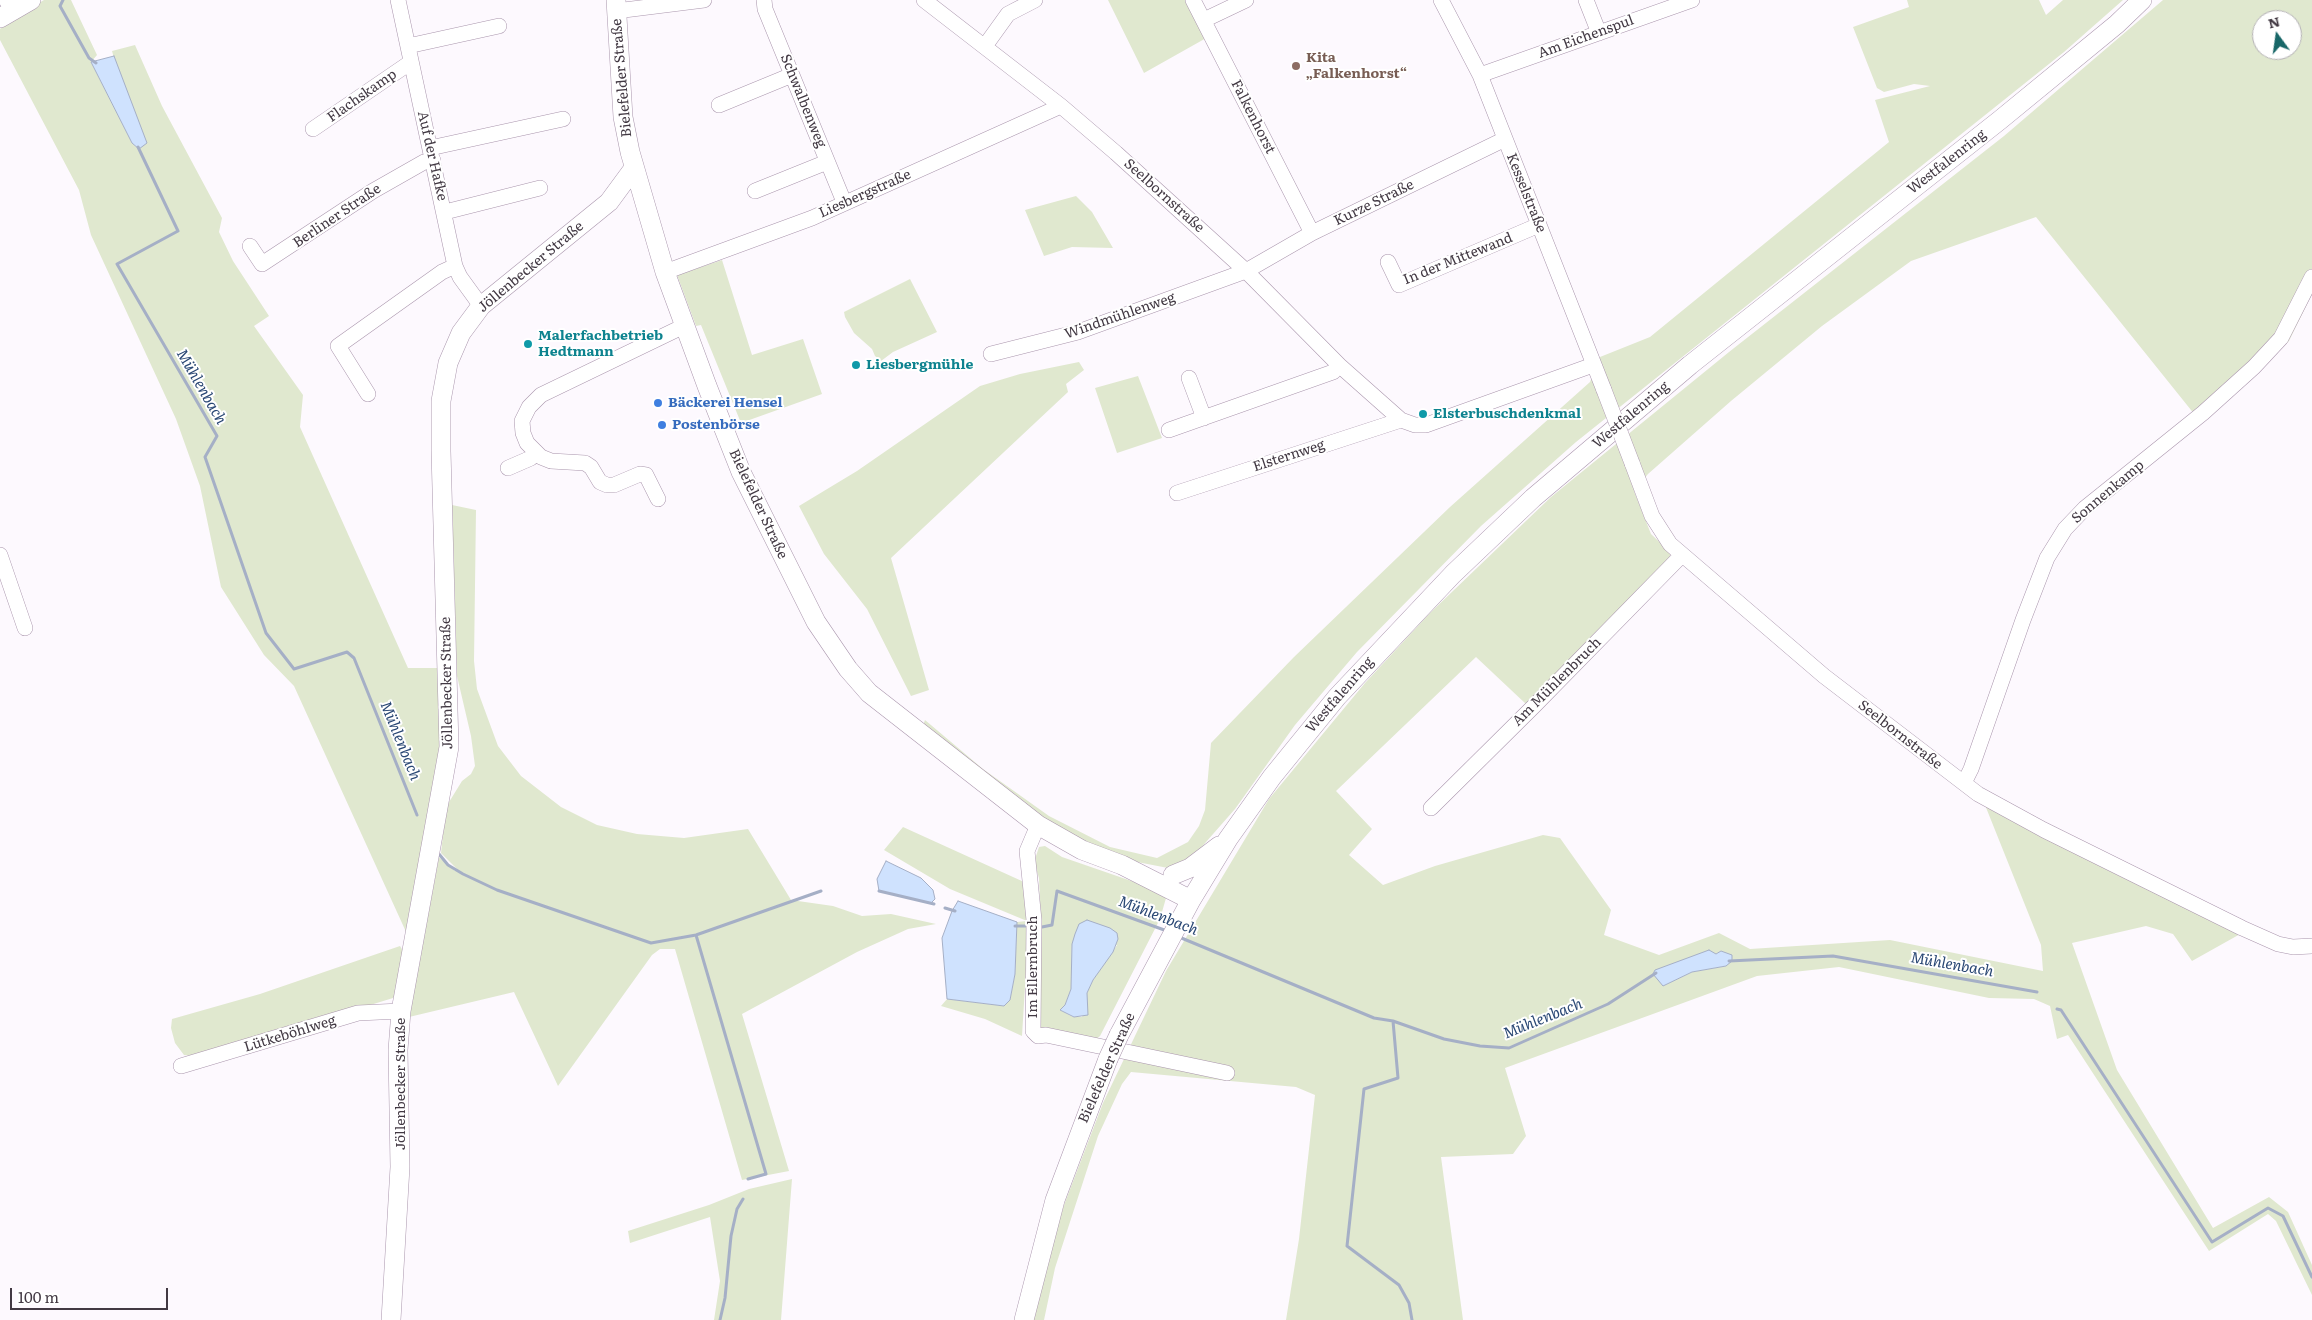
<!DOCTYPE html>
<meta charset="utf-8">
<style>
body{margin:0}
#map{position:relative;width:2312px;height:1320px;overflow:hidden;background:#fdf9fe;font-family:Literata,serif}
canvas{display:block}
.north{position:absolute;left:2252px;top:10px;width:50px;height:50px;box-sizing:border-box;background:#fff;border:1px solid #b3b0b4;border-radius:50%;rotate:346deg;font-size:14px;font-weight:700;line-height:20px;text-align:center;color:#423943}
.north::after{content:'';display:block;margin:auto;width:18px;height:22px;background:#186768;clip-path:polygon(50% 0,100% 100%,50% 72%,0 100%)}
.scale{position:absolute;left:10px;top:1288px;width:158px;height:22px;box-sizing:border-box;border:2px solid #423943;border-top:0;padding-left:6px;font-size:15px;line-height:18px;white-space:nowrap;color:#423943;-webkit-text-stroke:4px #fff;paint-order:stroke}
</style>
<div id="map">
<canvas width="2312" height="1320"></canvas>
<div class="north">N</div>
<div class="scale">100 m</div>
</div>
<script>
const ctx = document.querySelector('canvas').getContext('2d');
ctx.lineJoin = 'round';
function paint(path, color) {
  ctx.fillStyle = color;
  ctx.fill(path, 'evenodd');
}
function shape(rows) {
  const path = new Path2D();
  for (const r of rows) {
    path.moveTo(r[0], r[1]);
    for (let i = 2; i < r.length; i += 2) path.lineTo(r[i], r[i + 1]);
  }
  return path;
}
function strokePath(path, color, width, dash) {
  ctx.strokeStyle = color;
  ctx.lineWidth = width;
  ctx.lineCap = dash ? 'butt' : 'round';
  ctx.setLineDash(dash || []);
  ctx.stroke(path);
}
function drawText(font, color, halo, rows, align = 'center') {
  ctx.font = font + ' Literata,serif';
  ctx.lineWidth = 4;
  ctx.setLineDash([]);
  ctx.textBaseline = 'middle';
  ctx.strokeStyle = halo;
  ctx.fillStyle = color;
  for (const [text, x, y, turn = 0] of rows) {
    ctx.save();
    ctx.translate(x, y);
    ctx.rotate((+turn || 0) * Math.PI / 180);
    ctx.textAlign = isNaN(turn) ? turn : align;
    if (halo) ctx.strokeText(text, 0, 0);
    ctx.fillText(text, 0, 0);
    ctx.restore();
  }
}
paint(shape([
 [44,0,71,0,97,55,91,62,132,143,139,149,112,51,135,45,162,106,222,218,219,232,233,261,269,316,254,326,303,395,300,427,408,668,439,668,440,761,407,934,294,686,264,655,221,587,200,486,176,419,91,235,79,190,0,40,0,29,8,21],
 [1108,0,1189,0,1208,37,1144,73],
 [1907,0,2039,0,2046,15,2063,0,2123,0,2064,52,1576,442,1481,526,1357,652,1295,725,1235,809,1192,858,1168,868,1132,861,1091,847,1058,830,922,728,925,720,983,769,1049,816,1110,847,1157,858,1188,842,1199,826,1205,810,1211,743,1294,657,1450,507,1590,382,1600,357,1650,337,1889,142,1875,100,1930,86,1914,84,1884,92,1877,88,1853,27,1909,7],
 [2163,0,2312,0,2312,294,2289,341,2249,382,2195,415,2036,217,1911,261,1822,326,1731,401,1648,474,1634,491,1651,534,1669,551,1671,558,1527,705,1476,657,1336,791,1372,829,1349,855,1383,885,1435,866,1543,835,1560,838,1611,910,1604,935,1659,955,1719,933,1750,949,1890,940,2043,971,2041,945,1985,805,2242,933,2192,961,2173,934,2146,926,2072,943,2117,1070,2213,1228,2269,1197,2288,1212,2312,1265,2312,1295,2276,1221,2268,1214,2209,1251,2068,1035,2057,1039,2050,1006,2034,999,1989,998,1839,967,1757,976,1505,1068,1526,1136,1513,1154,1441,1157,1463,1320,1286,1320,1299,1239,1315,1095,1296,1087,1131,1072,1122,1084,1098,1136,1055,1268,1044,1320,1032,1320,1044,1271,1064,1205,1103,1103,1166,971,1269,799,1365,683,1430,613,1551,497,1729,352,2004,136],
 [2262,20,2292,20,2292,50,2262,50],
 [1721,951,1726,966,1692,972,1663,986],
 [1076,196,1092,212,1113,248,1072,247,1044,256,1025,210],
 [722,260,752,355,803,339,822,394,741,423,701,325,696,326,677,275],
 [910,279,937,332,893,352,881,361,875,356,872,349,854,333,845,317,844,312],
 [1079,362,1084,370,1066,384,1068,392,891,558,929,690,911,696,867,609,824,554,799,506,857,471,980,386,1020,374],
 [1138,376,1162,438,1117,453,1095,388],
 [452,505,476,510,474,661,477,689,498,746,521,776,561,807,597,825,637,834,684,838,748,829,791,900,833,906,862,916,891,914,936,924,908,929,857,952,742,1014,789,1171,742,1180,675,949,660,949,652,955,558,1086,514,992,409,1017,439,857,455,871,457,869,441,853,446,807,462,781,471,774,475,766,471,736,457,676],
 [903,827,1024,882,1027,889,1029,921,1022,1036,985,1019,941,1006,947,999,1004,1006,1010,1000,1015,974,1017,922,1027,921,950,889,884,850],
 [1045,846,1062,857,1143,885,1166,898,1160,919,1100,1036,1095,1040,1040,1028,1041,924,1039,878,1034,862,1039,847],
 [1072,944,1117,945,1093,980,1087,993,1087,1002,1082,1017,1073,1017,1060,1010,1065,1005,1071,989],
 [400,946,405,954,398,991,393,998,202,1057,184,1055,175,1043,171,1028,172,1019,260,994],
 [792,1179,781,1320,714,1320,720,1281,710,1217,630,1243,628,1231,709,1205,749,1189]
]), '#e0e8cf');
const water = shape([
 [114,56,147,143,139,149,132,143,91,62,114,56],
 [886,861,921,878,933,890,935,899,931,903,879,891,877,879,886,861],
 [958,901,1017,922,1015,974,1010,1000,1004,1006,947,999,942,938,952,911,958,901],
 [1087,920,1110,928,1117,933,1118,939,1113,952,1093,980,1087,993,1088,1015,1074,1017,1060,1010,1065,1005,1071,989,1072,944,1075,934,1079,924,1087,920],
 [1709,950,1716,954,1721,951,1732,955,1732,961,1726,966,1692,972,1663,986,1653,974,1655,970,1709,950]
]);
paint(water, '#cfe2fe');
strokePath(water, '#a5afc6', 1);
strokePath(shape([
 [63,0,60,6,89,58,96,63],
 [138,147,178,231,117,264,217,436,205,457,266,633,294,669,347,652,354,658,417,815],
 [439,854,448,865,463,874,497,890,651,943,696,935,821,891],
 [879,891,934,904],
 [945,908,955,911],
 [1015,926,1027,926],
 [1042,927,1052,925,1057,891,1167,931],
 [696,935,766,1174,748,1179],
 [1179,937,1374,1018,1393,1021,1444,1039,1480,1046,1509,1048,1608,1004,1656,973],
 [1729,961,1833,956,2037,992],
 [2057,1009,2061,1010,2212,1242,2268,1208,2283,1216,2312,1277],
 [1393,1021,1398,1078,1364,1089,1347,1246,1399,1285,1409,1303,1412,1320],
 [720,1320,725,1298,731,1236,737,1209,743,1199]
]), '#a5afc6', 3);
const minor = shape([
 [6,0,13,11],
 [398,0,455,266,460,277,481,306],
 [764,0,765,9,844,202],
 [924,0,1061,106,1116,153,1246,271,1339,365,1401,420,1415,425,1426,425,1593,365],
 [1193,0,1312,233],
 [1441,0,1480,75,1604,390],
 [1586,0,1599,33],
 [616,11,704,0],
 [1204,20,1246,0],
 [408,46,499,26],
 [985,46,1008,14,1035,0],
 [1480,75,1692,0],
 [719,105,792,75],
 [313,129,411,62],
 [430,148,563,119],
 [755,191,827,162],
 [445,212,540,188],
 [250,246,262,264,373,191,424,162,433,160],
 [1388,262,1399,285,1539,225],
 [665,272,812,218,1061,106],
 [991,354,1078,332,1246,271,1312,233,1505,139],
 [1189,378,1204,418],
 [368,394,338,346,442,272,455,266],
 [1169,430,1333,372,1339,365],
 [1632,463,1652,516,1670,544,1824,676,1978,794,2044,830,2242,928,2278,944,2293,947,2312,946],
 [508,468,531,458,534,452],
 [1177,493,1401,420],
 [658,499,646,475,640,474,614,485,607,485,600,482,591,467,585,463,551,461,541,457,527,443,523,433,522,421,529,407,541,395,684,326],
 [0,555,25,628],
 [1964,783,1971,769,2023,620,2047,558,2065,529,2085,508,2203,413,2254,367,2281,338,2312,277],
 [1431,808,1535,705,1682,555],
 [1038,825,1027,851,1034,920,1033,1031,1038,1036,1046,1035,1227,1073],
 [181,1066,358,1013,401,1011]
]);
const major = shape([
 [616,0,623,117,630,152,665,272,707,386,741,472,816,622,848,669,869,693,1038,825,1082,850,1122,865,1191,900],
 [0,18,31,0],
 [1173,875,1190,868,1219,846],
 [1119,1035,1191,900,1228,839,1272,777,1337,697,1453,574,1533,498,1690,365,2000,120,2117,24,2142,0],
 [391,1320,400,1167,398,1050,401,1011,449,747,441,451,441,401,448,363,461,333,481,306,609,202,634,168],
 [1024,1320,1055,1200,1108,1059]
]);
strokePath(minor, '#aa96ad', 16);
strokePath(major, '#aa96ad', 20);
strokePath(minor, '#fff', 15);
strokePath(major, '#fff', 19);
const minorBridge = shape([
 [1604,390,1632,463]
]);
const majorBridge = shape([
 [1108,1059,1119,1035]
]);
strokePath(minorBridge, '#aa96ad', 16, []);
strokePath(majorBridge, '#aa96ad', 20, []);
strokePath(minorBridge, '#fff', 15);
strokePath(majorBridge, '#fff', 19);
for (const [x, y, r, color] of [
 [1296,66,5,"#8d6e63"],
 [528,344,5,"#0f9aa8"],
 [856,365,5,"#0f9aa8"],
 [658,403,5,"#3f7fe0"],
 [1423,414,5,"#0f9aa8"],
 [662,425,5,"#3f7fe0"]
]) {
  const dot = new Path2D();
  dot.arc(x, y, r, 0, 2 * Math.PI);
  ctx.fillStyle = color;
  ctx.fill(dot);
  strokePath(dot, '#fff', 2);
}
drawText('14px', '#423943', '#fff', [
 ["Am Eichenspul",1586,37,-20],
 ["Bielefelder Straße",622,78,-95],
 ["Flachskamp",362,96,-35],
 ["Schwalbenweg",803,101,68],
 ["Falkenhorst",1253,117,63],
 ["Auf der Hafke",432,156,77],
 ["Westfalenring",1947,162,-38],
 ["Kesselstraße",1526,193,68],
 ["Liesbergstraße",865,194,-24],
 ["Seelbornstraße",1164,196,42],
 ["Kurze Straße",1374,203,-26],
 ["Berliner Straße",337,216,-34],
 ["In der Mittewand",1458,259,-22],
 ["Jöllenbecker Straße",531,267,-40],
 ["Windmühlenweg",1120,316,-19],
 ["Westfalenring",1631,415,-40],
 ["Elsternweg",1289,456,-18],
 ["Sonnenkamp",2108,492,-40],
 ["Bielefelder Straße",758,504,65],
 ["Am Mühlenbruch",1557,682,-45],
 ["Jöllenbecker Straße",447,683,-91],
 ["Westfalenring",1340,695,-49],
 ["Seelbornstraße",1900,735,38],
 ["Im Ellernbruch",1033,967,-90],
 ["Lütkeböhlweg",290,1034,-17],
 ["Bielefelder Straße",1107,1068,-66],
 ["Jöllenbecker Straße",401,1084,-90]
]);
drawText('bold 14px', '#785e54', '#fff', [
 ["Kita",1306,58],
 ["„Falkenhorst“",1306,74]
], 'left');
drawText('bold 14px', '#0d838f', '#fff', [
 ["Malerfachbetrieb",538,336],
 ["Hedtmann",538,352],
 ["Liesbergmühle",866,365],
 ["Elsterbuschdenkmal",1433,414]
], 'left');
drawText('bold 14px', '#366cbe', '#fff', [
 ["Bäckerei Hensel",668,403],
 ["Postenbörse",672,425]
], 'left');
drawText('italic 15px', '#294774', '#fff', [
 ["Mühlenbach",201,387,60],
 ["Mühlenbach",400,741,68],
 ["Mühlenbach",1158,916,21],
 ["Mühlenbach",1952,965,10],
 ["Mühlenbach",1543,1019,-22]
]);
</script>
